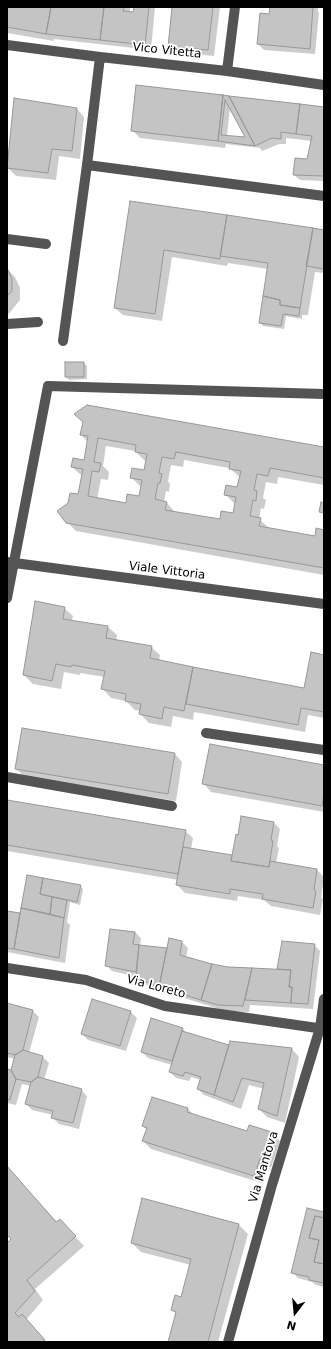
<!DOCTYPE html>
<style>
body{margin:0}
#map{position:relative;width:331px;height:1349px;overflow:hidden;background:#fff;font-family:"DejaVu Sans",sans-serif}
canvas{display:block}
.frame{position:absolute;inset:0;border:8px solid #000;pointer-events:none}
.north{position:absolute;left:275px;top:1293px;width:40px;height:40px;-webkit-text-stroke:3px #fff;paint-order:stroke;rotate:196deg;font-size:11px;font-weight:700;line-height:16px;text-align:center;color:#000}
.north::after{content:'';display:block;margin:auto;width:14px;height:18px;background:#000;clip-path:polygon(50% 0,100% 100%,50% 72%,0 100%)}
</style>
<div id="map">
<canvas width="331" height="1349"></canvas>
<div class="frame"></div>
<div class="north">N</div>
</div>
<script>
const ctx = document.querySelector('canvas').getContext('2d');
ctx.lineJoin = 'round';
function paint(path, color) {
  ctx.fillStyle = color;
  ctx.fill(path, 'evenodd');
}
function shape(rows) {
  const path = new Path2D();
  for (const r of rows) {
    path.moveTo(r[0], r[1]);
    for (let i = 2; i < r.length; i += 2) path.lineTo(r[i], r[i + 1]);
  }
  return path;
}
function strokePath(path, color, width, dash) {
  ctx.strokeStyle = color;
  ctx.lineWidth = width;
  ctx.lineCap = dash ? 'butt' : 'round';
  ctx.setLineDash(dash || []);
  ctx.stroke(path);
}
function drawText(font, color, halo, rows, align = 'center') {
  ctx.font = font + ' "DejaVu Sans",sans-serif';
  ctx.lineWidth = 3.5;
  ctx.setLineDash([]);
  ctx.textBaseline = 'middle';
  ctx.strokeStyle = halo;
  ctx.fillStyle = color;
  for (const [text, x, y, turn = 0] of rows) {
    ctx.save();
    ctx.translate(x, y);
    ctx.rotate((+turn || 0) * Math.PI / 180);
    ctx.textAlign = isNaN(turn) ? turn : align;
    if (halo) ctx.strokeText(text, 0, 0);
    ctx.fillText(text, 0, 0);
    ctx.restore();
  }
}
paint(shape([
 [7,7,130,7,130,13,134,14,135,7,155,7,151,50,54,39,54,41,7,33],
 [173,7,220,7,214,56,175,52,169,46],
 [271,7,318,7,318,12,319,13,315,54,264,50,258,44,270,15],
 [137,86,324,108,324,181,300,180,294,175,308,160,312,141,286,138,286,144,279,144,262,151,260,148,226,144,225,148,140,138,132,130],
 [230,107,247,139,227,136],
 [77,109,84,117,80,159,59,156,56,180,16,176,8,168],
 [131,202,324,231,324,273,315,272,308,315,302,315,302,319,286,316,284,329,263,326,260,323,268,269,228,263,227,266,172,257,162,321,123,315,115,308],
 [7,269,15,277,20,288,20,300,7,316],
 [84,363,87,366,87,379,69,380,66,377],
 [81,435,324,448,324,485,278,477,277,484,266,482,263,498,266,500,264,509,261,508,259,519,269,528,315,538,324,531,324,575,76,531,67,522,79,495,82,476,72,467,85,461,88,442],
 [106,446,135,451,144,460,146,461,144,472,131,477,140,486,142,486,140,497,126,504,97,499,101,479,108,480,109,472,103,466],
 [184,460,229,468,240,477,238,488,225,494,235,504,233,514,220,520,175,512,166,502,164,502,166,491,169,492,170,484,168,481,171,465,183,467],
 [64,608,73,616,72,621,108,627,117,635,116,641,151,647,160,655,159,661,305,689,324,656,324,718,308,715,305,732,194,712,193,720,173,716,171,727,149,723,140,714,141,711,135,710,126,701,111,698,103,689,105,677,80,673,80,675,64,672,61,689,33,684,24,675],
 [175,754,182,762,176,801,24,776,16,769],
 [324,766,324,812,211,792,204,784],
 [7,801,185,831,193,838,191,849,233,857,239,836,242,817,274,823,280,829,277,846,279,848,276,863,317,870,324,877,321,898,323,899,320,915,271,906,264,900,238,896,237,901,185,893,177,885,178,880,7,851],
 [27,876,80,886,83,889,80,905,70,902,67,922,70,925,65,963,7,952,7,912,20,914],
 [111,930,135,932,141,938,140,946,167,949,169,939,182,942,188,948,186,957,212,965,228,968,278,970,282,942,314,945,320,951,313,1009,250,1005,249,1012,225,1011,166,992,144,984,137,977,112,971,106,965],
 [7,1004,33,1011,39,1017,29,1053,43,1057,49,1063,44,1080,81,1090,87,1096,79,1129,59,1124,53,1118,53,1115,32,1110,26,1104,31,1086,22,1084,16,1105,7,1103,7,1070,11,1071,15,1059,7,1057],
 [131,1012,137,1018,126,1051,88,1040,82,1034],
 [183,1029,186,1033,229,1046,292,1049,299,1057,285,1123,267,1117,259,1109,264,1089,249,1085,241,1109,204,1095,198,1089,201,1080,191,1077,189,1081,176,1078,170,1072,172,1065,148,1058,142,1052],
 [188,1109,194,1115,248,1132,249,1126,272,1133,280,1141,271,1168,268,1166,262,1183,151,1149,143,1141,147,1130,143,1126],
 [7,1167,57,1222,68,1229,84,1246,35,1289,43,1300,26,1320,46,1342,7,1342,7,1244,12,1240,7,1234],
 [143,1200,239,1225,248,1234,218,1342,169,1342,176,1314,172,1310,182,1298,191,1265,141,1252,132,1243],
 [324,1213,324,1287,316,1285,312,1282,298,1278,292,1272]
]), '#0003');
const building = shape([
 [7,7,51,7,46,34,7,27,7,7],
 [51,7,104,7,100,40,46,34,51,7],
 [104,7,124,7,123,11,133,12,134,7,149,7,145,45,100,40,104,7],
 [172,7,213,7,208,50,168,47,172,7],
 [270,7,313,7,310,49,257,44,260,13,269,14,270,7],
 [136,85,223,95,218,141,131,131,136,85],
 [223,95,229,96,255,146,218,141,223,95],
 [225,100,245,137,221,135,225,100],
 [229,96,300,104,296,134,281,132,281,139,272,138,255,146,229,96],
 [14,98,77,108,72,151,52,149,48,173,7,168,14,98],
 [300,104,324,107,324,176,293,175,295,158,307,159,312,136,296,134,300,104],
 [130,201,227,215,220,259,164,250,155,314,114,308,130,201],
 [227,215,313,228,300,308,280,305,280,300,263,296,268,263,220,256,227,215],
 [313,228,324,230,324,269,306,266,313,228],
 [7,268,12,279,12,291,7,296,7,268],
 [263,296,280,300,280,305,300,308,299,316,283,314,281,326,259,323,263,296],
 [65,362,84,362,84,377,65,377,65,362],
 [87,405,324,447,324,478,270,468,268,476,257,474,254,490,257,491,256,501,253,500,250,516,261,518,259,526,315,536,316,528,324,530,324,568,66,523,57,511,68,503,70,493,78,494,83,469,71,467,73,458,84,460,88,436,80,435,83,422,74,414,87,405],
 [98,438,136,445,135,452,147,454,144,470,132,468,130,478,142,480,139,496,127,494,126,503,88,496,92,471,99,472,101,463,94,462,98,438],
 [176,452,230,462,229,469,241,471,237,487,226,485,224,495,236,497,233,513,221,511,220,519,165,510,167,502,155,499,158,483,160,483,162,474,159,473,162,457,174,459,176,452],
 [321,502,324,503,324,513,319,512,321,502],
 [35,601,65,607,63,619,108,626,106,638,152,646,150,658,193,667,184,711,164,707,162,719,139,714,141,704,125,701,126,694,101,689,105,671,72,665,71,667,56,664,52,681,23,675,35,601],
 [311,652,324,655,324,712,301,708,298,725,186,704,193,667,304,688,311,652],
 [22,728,175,753,168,794,15,769,22,728],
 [210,744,324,765,324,794,322,806,202,784,210,744],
 [7,800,186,830,178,874,7,845,7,800],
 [241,816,274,822,271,840,273,841,269,867,231,861,236,834,238,835,241,816],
 [183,847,232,855,231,861,269,867,270,861,317,869,314,890,316,891,313,908,262,899,263,894,230,889,230,894,176,885,183,847],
 [27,875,43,878,40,894,52,897,50,914,21,908,27,875],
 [43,878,81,885,77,902,40,894,43,878],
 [52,897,67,900,64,918,50,914,52,897],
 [21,908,64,918,59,958,14,949,21,908],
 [7,911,20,913,14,949,7,948,7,911],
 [110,929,135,932,133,944,139,945,136,972,105,966,110,929],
 [169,938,182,941,180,955,212,964,201,1000,159,987,169,938],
 [282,941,315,944,308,1004,291,1003,292,987,289,987,291,970,277,969,282,941],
 [139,945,167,948,159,987,136,978,139,945],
 [212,964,228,967,252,968,243,1006,218,1005,201,1000,212,964],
 [252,968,291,970,289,987,292,987,291,1003,245,1000,252,968],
 [92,999,131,1011,120,1046,81,1034,92,999],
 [7,1003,33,1010,23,1050,15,1055,7,1053,7,1003],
 [151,1018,183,1028,172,1061,141,1052,151,1018],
 [182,1031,229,1045,214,1095,197,1089,201,1077,185,1072,183,1076,169,1072,182,1031],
 [230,1041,292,1048,277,1116,258,1109,264,1083,242,1078,233,1102,214,1095,230,1041],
 [23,1050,43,1056,38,1077,31,1082,16,1079,11,1070,15,1055,23,1050],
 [7,1069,11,1070,16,1079,10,1100,7,1099,7,1069],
 [38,1077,82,1089,73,1123,51,1118,53,1111,25,1104,31,1082,38,1077],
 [152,1097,188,1108,187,1112,247,1131,249,1125,272,1132,263,1161,260,1159,254,1176,142,1141,147,1128,142,1126,152,1097],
 [7,1166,56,1222,60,1219,76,1236,27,1280,35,1291,15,1313,19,1317,22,1314,45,1340,42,1342,7,1342,7,1243,11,1239,7,1235,7,1166],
 [142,1198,239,1224,208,1342,168,1342,176,1312,171,1310,175,1295,181,1297,191,1259,131,1243,142,1198],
 [307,1208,324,1212,324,1218,315,1216,309,1238,319,1240,314,1262,324,1264,324,1283,309,1280,309,1277,291,1273,307,1208],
 [315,1216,324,1218,324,1264,314,1262,319,1240,309,1238,315,1216]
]);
paint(building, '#c4c4c4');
strokePath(building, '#989898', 1);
strokePath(shape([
 [7,45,100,57,227,71,324,85],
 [227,71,235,7],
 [87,165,324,196],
 [7,239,46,244],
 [7,324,38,322],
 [63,341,87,165,100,57],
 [7,562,324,604],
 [7,598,48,386,324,394],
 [206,733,324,750],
 [7,777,172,806],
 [7,968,86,980,165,1006,324,1029],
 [228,1342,272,1185,320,1028,324,999]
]), '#545454', 10);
drawText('12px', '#000', '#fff', [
 ["Vico Vitetta",167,51,6],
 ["Viale Vittoria",167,571,7],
 ["Via Loreto",156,987,15],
 ["Via Mantova",264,1167,-73]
]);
</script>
